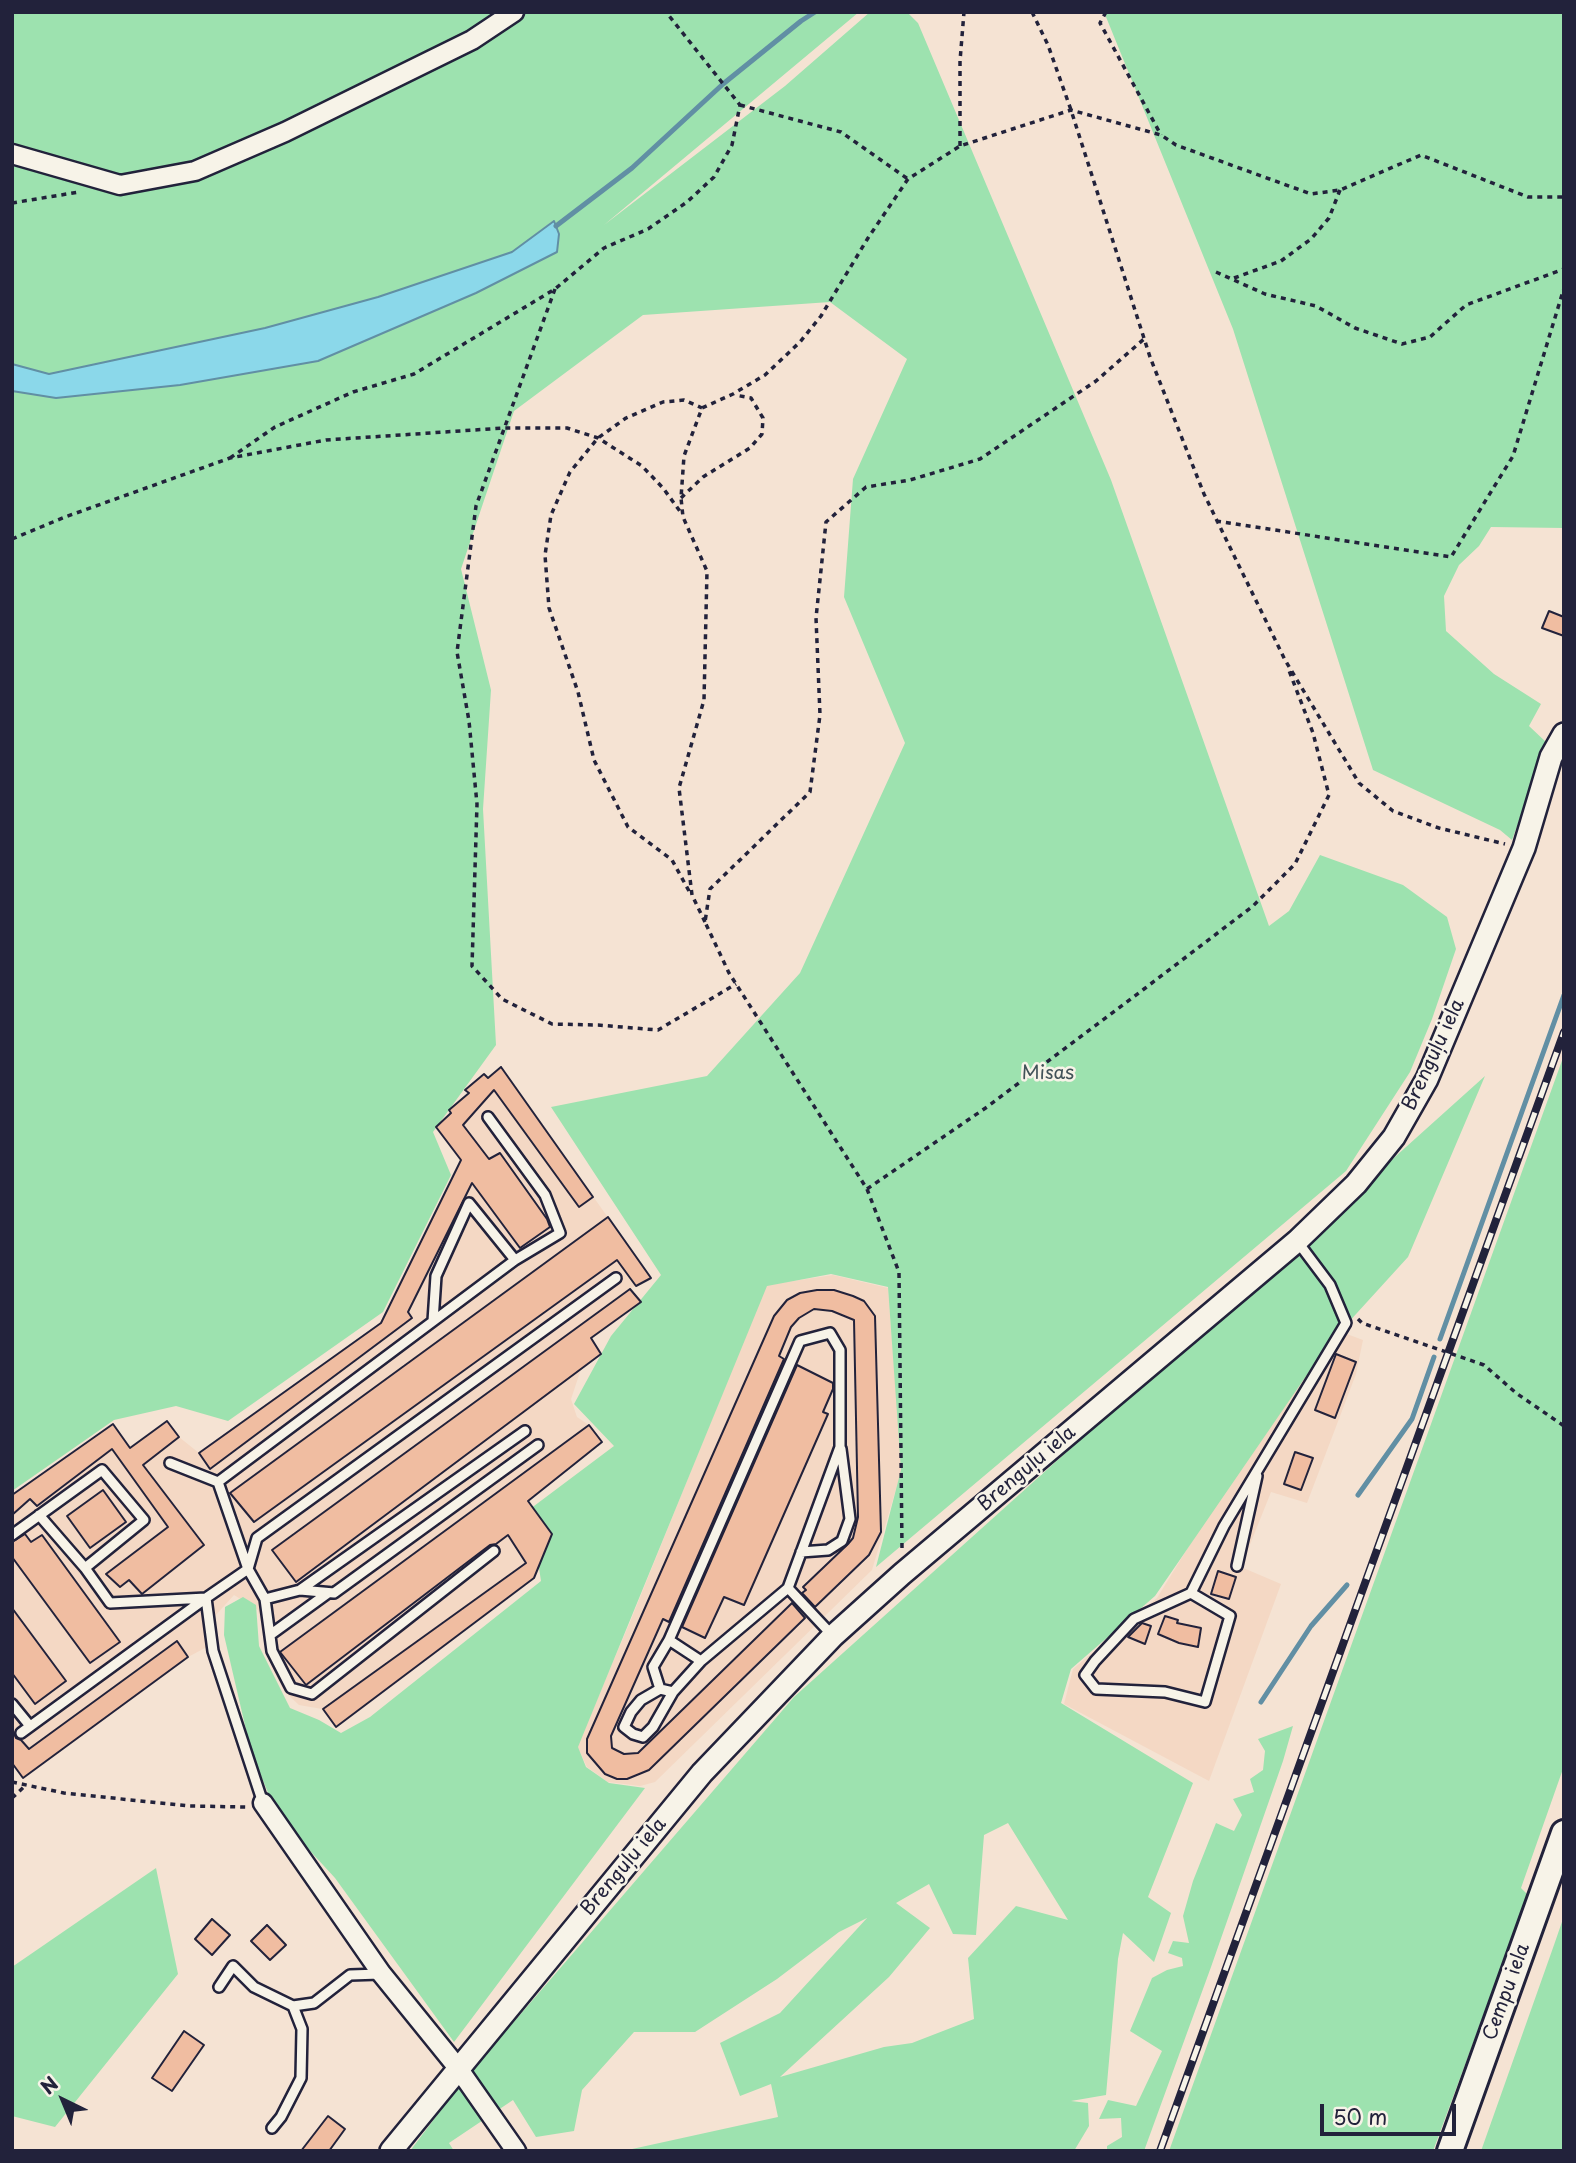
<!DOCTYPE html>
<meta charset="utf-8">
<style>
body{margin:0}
#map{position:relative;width:1576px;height:2163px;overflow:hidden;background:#f5e3d3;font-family:"Playpen Sans",sans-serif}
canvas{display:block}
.frame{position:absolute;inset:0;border:14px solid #22223b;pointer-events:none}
.north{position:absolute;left:28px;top:2065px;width:70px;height:70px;-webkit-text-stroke:5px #f7f3e8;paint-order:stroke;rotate:317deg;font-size:19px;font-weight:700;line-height:28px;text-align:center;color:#22223b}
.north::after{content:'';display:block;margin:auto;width:24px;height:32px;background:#22223b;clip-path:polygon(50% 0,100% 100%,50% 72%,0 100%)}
.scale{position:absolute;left:1320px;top:2104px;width:136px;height:32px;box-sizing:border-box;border:4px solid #22223b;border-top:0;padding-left:9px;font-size:21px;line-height:24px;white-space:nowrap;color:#22223b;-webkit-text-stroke:5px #f7f3e8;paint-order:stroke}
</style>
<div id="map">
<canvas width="1576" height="2163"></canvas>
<div class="frame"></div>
<div class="north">N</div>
<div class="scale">50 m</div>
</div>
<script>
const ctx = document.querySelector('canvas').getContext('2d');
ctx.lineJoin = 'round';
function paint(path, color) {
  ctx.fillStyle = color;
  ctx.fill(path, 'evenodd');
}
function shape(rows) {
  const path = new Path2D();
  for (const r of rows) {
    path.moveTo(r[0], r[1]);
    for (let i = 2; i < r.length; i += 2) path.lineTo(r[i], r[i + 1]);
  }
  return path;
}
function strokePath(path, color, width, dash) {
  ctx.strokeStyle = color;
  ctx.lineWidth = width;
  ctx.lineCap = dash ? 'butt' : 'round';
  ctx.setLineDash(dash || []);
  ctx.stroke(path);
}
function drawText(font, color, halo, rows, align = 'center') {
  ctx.font = font + ' "Playpen Sans",sans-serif';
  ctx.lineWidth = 5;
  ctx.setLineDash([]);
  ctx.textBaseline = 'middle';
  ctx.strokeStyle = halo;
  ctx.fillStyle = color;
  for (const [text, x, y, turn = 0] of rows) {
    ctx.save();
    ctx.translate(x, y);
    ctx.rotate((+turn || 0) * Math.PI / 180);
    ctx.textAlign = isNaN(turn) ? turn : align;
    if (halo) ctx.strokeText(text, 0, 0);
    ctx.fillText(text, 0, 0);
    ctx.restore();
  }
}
paint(shape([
 [501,1067,651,1278,630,1289,641,1302,591,1338,601,1354,581,1369,571,1399,577,1417,589,1425,602,1442,529,1500,552,1534,534,1578,336,1727,322,1709,299,1705,285,1692,272,1668,258,1610,234,1595,215,1616,218,1641,188,1657,23,1778,12,1763,12,1495,113,1424,131,1448,167,1421,179,1437,199,1453,381,1323,461,1160,436,1127,451,1113,449,1110,468,1093,465,1090,484,1074,488,1078],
 [833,1275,888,1288,902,1469,872,1570,655,1782,640,1786,608,1782,587,1767,577,1746,630,1622,766,1285],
 [1336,1330,1363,1340,1356,1374,1307,1503,1271,1492,1241,1567,1281,1584,1209,1781,1064,1704,1073,1669,1157,1598,1293,1377]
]), '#f4d8c4');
paint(shape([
 [12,12,859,12,604,225,785,86,870,12,907,12,918,23,1111,480,1269,926,1289,911,1320,855,1403,885,1447,917,1456,949,1432,1019,1410,1072,1346,1171,876,1567,901,1470,888,1287,831,1274,767,1286,578,1747,586,1767,609,1783,645,1788,454,2042,335,1878,277,1815,251,1751,224,1635,225,1607,243,1597,256,1605,259,1646,290,1708,319,1720,341,1733,370,1717,541,1581,530,1509,614,1446,574,1404,611,1336,661,1275,551,1107,707,1076,800,973,905,743,844,597,853,479,907,359,830,302,643,315,514,411,461,569,491,690,483,809,496,1045,433,1132,451,1175,383,1312,228,1421,176,1406,114,1420,12,1491,12,391,56,398,180,385,318,361,476,293,556,252,559,234,553,221,512,252,378,297,265,328,48,374,12,364],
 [1104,12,1564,12,1564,528,1491,527,1479,546,1459,565,1444,596,1446,631,1494,674,1541,704,1529,726,1547,743,1512,840,1500,830,1373,770,1233,329],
 [1564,1055,1564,1766,1521,1888,1528,1895,1433,2151,1169,2151],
 [1485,1076,1408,1257,1326,1347,1155,1596,1071,1669,1061,1703,1193,1783,1148,1897,1171,1913,1154,1962,1123,1933,1118,1959,1106,2095,1071,2101,1088,2103,1089,2126,1074,2151,623,2151,778,2117,771,2084,740,2096,720,2043,780,2013,867,1918,839,1932,777,1979,695,2032,634,2032,582,2090,574,2131,536,2137,513,2100,449,2143,454,2151,410,2151,462,2082,794,1697],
 [1008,1823,1068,1920,1016,1906,968,1958,974,2019,912,2043,884,2047,780,2077,889,1977,930,1928,896,1903,929,1884,953,1934,976,1935,984,1835],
 [1293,1726,1283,1761,1211,1967,1144,2151,1107,2151,1107,2146,1122,2137,1121,2118,1099,2119,1108,2100,1136,2106,1162,2051,1130,2031,1152,1978,1167,1970,1183,1966,1182,1958,1168,1953,1173,1941,1189,1943,1183,1916,1193,1881,1216,1823,1234,1831,1242,1815,1233,1799,1254,1792,1250,1779,1263,1770,1265,1751,1258,1739],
 [156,1868,178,1974,55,2127,12,2116,12,1967],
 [1564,1916,1564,2151,1481,2151,1554,1945]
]), '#9de2af');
const water = shape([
 [554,221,559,234,557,252,476,293,318,361,180,385,56,398,12,391,12,364,49,374,265,328,378,297,512,252,554,221]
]);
paint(water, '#8bd8ea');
strokePath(water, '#618fa4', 2);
strokePath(shape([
 [556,226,632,168,723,84,801,21,815,12],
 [1440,1339,1564,995],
 [1358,1495,1412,1419,1434,1357],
 [1261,1702,1311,1626,1347,1585]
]), '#618fa4', 5);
const building = shape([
 [1549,611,1564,617,1564,636,1542,628,1549,611],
 [501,1067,593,1197,579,1207,494,1090,463,1125,489,1159,500,1153,547,1219,550,1227,520,1248,472,1183,408,1312,412,1318,210,1469,199,1453,381,1323,461,1160,436,1127,451,1113,449,1110,469,1093,465,1090,484,1074,488,1078,501,1067],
 [608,1217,651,1278,636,1286,617,1260,254,1522,230,1493,608,1217],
 [630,1289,641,1302,591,1338,601,1354,296,1582,272,1550,630,1289],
 [817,1290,834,1290,853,1296,864,1301,875,1316,881,1532,869,1555,815,1607,802,1593,806,1590,803,1587,848,1544,853,1538,858,1517,854,1320,832,1311,814,1309,799,1318,791,1327,779,1356,784,1359,669,1622,663,1619,611,1736,612,1748,624,1754,638,1753,792,1603,805,1618,649,1770,627,1779,617,1779,605,1774,587,1753,587,1739,774,1316,787,1300,800,1293,817,1290],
 [1336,1354,1356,1362,1335,1418,1315,1410,1336,1354],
 [797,1365,833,1383,833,1389,823,1412,828,1414,744,1605,724,1597,705,1638,682,1627,797,1365],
 [167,1421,179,1437,143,1465,204,1545,142,1594,129,1580,120,1587,106,1574,168,1527,112,1449,37,1506,30,1499,12,1515,12,1495,113,1424,130,1448,167,1421],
 [589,1425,602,1442,528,1501,552,1534,534,1578,336,1727,323,1709,526,1563,508,1535,496,1544,490,1545,306,1685,280,1652,589,1425],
 [1295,1452,1313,1458,1301,1490,1284,1484,1295,1452],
 [103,1490,126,1522,90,1548,67,1516,103,1490],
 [25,1534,31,1542,42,1535,120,1642,90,1663,12,1557,12,1542,25,1534],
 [1218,1571,1236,1577,1229,1599,1211,1594,1218,1571],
 [12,1608,66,1681,35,1704,12,1673,12,1608],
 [1165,1616,1178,1620,1177,1623,1201,1628,1198,1647,1179,1643,1158,1634,1165,1616],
 [1142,1623,1151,1626,1145,1644,1128,1637,1142,1623],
 [177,1641,188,1657,23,1778,12,1763,12,1729,16,1738,21,1740,29,1749,177,1641],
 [212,1919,230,1935,212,1955,195,1939,212,1919],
 [267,1925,286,1945,270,1960,251,1941,267,1925],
 [184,2031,204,2045,172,2091,152,2078,184,2031],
 [328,2116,345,2129,329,2151,301,2151,328,2116]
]);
paint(building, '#f0bda1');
strokePath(building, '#22223b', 2);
const service = shape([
 [488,1117,545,1195,560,1233,515,1260,218,1482,248,1569,257,1538,616,1278],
 [433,1321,436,1276,469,1203,515,1260],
 [170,1463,218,1482],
 [39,1515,85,1568],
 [12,1535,102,1470,144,1520,85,1568,110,1603,206,1598,248,1569,265,1599,272,1651,291,1688,312,1694,494,1551],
 [801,1552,828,1550,842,1541,850,1519,841,1449],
 [1237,1566,1257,1476],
 [788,1588,701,1661,669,1640,800,1341,830,1333,840,1350,840,1447,788,1588,832,1635],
 [300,1590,334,1593,538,1445],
 [1191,1593,1134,1619,1095,1661,1085,1675,1096,1689,1165,1692,1205,1702,1230,1616,1191,1593,1224,1526,1346,1323,1330,1285,1297,1241],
 [265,1599,300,1590,525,1431],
 [270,1635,328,1593],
 [669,1640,653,1667,660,1689,673,1692,701,1661],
 [660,1689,641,1700,631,1712,624,1727,633,1734,643,1737,653,1727,673,1692],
 [12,1704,30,1726],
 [21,1733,206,1598,213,1651,263,1803],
 [219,1987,233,1966,254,1987,293,2006,314,2003,350,1975,380,1974],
 [272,2128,281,2117,301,2078,302,2029,293,2006]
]);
const minor = shape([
 [12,154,120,185,195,171,285,132,472,40,514,12],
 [263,1803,381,1973,458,2068,516,2151]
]);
const tertiary = shape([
 [391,2151,702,1773,833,1636,902,1574,1297,1241,1356,1184,1394,1137,1427,1079,1524,848,1551,757,1564,734]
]);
const secondary = shape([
 [1450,2151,1564,1833]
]);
strokePath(service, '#22223b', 14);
strokePath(minor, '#22223b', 23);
strokePath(tertiary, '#22223b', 26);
strokePath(secondary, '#22223b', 30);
strokePath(shape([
 [1032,12,1048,45,1071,110,1150,357,1204,494,1285,660,1359,783,1393,811,1439,828,1505,844],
 [1106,12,1100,23,1161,135],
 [740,105,841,132,908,179],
 [960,146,960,61,964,12],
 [12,203,79,192],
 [1216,272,1265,294,1316,306,1355,328,1402,344,1430,337,1466,305,1564,269],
 [1234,278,1281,261,1311,239,1329,218,1340,190],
 [555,289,476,506,457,652,469,721,477,804,472,966,502,999,552,1024,598,1025,658,1030,736,984],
 [230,458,275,427,353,392,414,374,555,289,604,248,648,229,687,202,714,177,732,145,740,105,666,12],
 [681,498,703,477,750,448,762,434,763,418,751,398,735,395],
 [1216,521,1451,557,1513,456,1564,288],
 [12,539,65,517,230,458,326,440,504,428,567,428,598,438,642,466,663,488,682,514],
 [689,891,672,860,628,827,594,760,578,692,549,608,545,555,551,515,570,472,598,438,626,418,663,402,684,400,702,408],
 [705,922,692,895,679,788,704,700,707,571,683,517,681,498,684,456,702,408,733,394,765,375,800,342,821,316,868,238,908,179,960,146,1071,110,1161,135,1176,145,1311,194,1340,190,1421,155,1528,197,1564,197],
 [867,1189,987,1107,1144,989,1253,906,1295,864,1329,795,1313,733,1288,668],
 [1358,1319,1362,1323,1484,1365,1516,1393,1564,1426],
 [902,1548,899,1272,867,1189,729,973,705,922,710,889,810,792,820,715,816,618,826,522,866,487,910,480,980,459,1096,381,1144,339],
 [12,1782,64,1793,189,1806,246,1807],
 [12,1798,26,1785]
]), '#22223b', 3.5, [5, 5]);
strokePath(service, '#f7f3e8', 9);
strokePath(minor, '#f7f3e8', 18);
strokePath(tertiary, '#f7f3e8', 21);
strokePath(secondary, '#f7f3e8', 24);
const rail = shape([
 [1160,2151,1564,1032]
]);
strokePath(rail, '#22223b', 8);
strokePath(rail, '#f7f3e8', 5, [16]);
drawText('19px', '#22223b', '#f7f3e8', [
 ["Brenguļu iela",1434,1055,-65],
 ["Brenguļu iela",1027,1469,-40],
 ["Brenguļu iela",624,1867,-50],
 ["Cempu iela",1507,1992,-70]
]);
drawText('19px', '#415258', '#f7f3e8', [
 ["Misas",1048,1074]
]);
</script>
